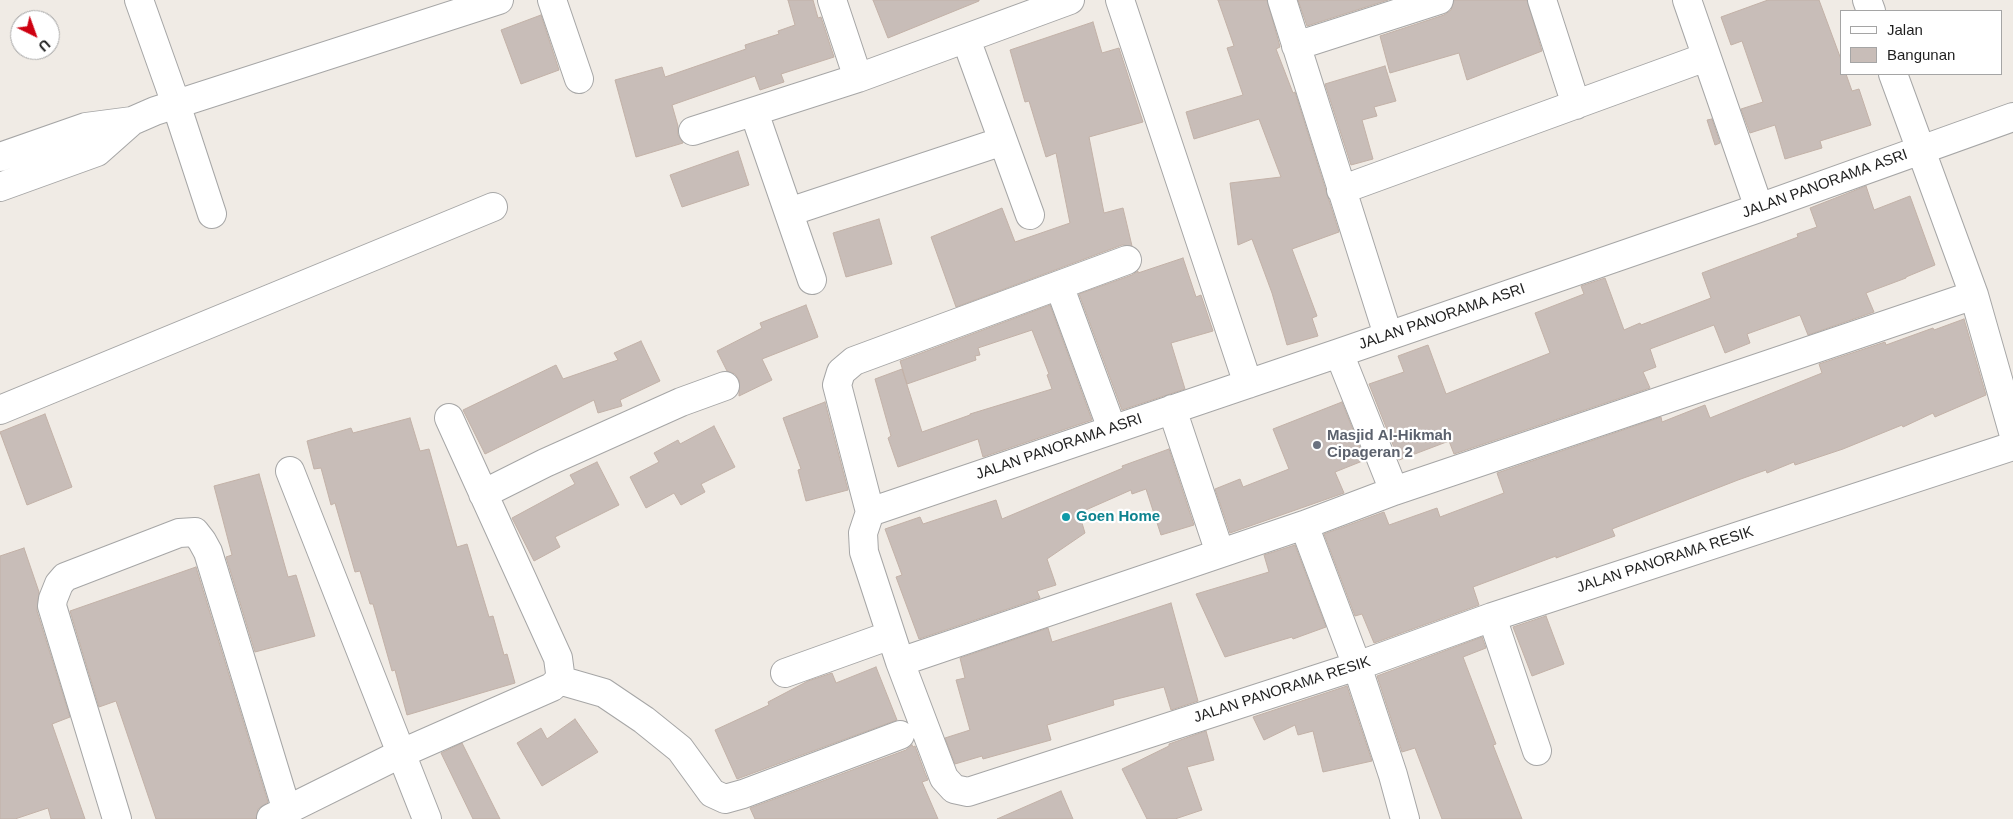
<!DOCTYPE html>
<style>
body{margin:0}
#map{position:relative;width:2013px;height:819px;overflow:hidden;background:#f0ebe5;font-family:Helvetica,sans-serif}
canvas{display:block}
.legend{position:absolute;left:1840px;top:10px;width:162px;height:65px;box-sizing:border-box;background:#fff;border:1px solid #a5a5a5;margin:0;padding:6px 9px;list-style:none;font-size:15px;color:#1f1f1f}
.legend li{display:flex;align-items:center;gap:10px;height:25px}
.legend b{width:25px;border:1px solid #a5a5a5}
.north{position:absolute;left:10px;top:10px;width:50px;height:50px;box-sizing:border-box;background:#fff;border:1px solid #a5a5a5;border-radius:50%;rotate:138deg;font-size:14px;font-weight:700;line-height:20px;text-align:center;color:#1f1f1f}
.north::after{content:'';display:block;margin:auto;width:18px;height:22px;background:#ce0010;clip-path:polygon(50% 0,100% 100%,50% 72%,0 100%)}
</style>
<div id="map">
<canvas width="2013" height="819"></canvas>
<ul class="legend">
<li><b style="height:6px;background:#fff"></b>Jalan</li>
<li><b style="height:14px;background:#c8bdb8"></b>Bangunan</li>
</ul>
<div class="north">U</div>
</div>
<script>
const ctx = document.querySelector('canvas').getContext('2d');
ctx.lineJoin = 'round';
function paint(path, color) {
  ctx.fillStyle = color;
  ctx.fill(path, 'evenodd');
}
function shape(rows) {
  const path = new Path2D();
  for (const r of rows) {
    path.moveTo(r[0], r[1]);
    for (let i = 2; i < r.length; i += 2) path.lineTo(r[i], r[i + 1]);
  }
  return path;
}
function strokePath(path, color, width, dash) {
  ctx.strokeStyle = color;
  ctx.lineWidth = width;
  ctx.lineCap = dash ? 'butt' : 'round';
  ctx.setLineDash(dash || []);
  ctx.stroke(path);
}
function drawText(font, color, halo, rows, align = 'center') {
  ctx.font = font + ' Helvetica,sans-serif';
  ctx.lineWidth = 4.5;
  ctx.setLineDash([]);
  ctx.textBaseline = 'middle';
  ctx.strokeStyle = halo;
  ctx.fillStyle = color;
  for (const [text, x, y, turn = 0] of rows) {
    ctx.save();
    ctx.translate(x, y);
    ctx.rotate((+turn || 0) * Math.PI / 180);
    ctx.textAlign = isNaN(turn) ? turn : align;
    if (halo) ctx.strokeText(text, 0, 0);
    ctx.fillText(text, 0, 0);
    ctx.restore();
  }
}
const building = shape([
 [788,0,813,0,818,18,821,17,834,57,781,74,784,82,760,90,755,76,672,105,678,126,678,135,683,143,636,157,615,80,662,67,665,77,746,49,745,45,779,34,778,31,795,25,788,0],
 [873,0,979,0,979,1,888,38,873,0],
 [1218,0,1267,0,1279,43,1280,47,1276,49,1293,93,1295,92,1339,232,1292,249,1317,316,1312,318,1318,336,1287,345,1272,293,1252,239,1238,245,1230,183,1281,177,1259,119,1194,139,1186,112,1243,95,1227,48,1234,46,1218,0],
 [1298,0,1388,0,1307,26,1298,0],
 [1454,0,1527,0,1542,51,1467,80,1459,53,1390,73,1380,36,1444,15,1451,10,1454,0],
 [1768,0,1819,0,1842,62,1842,74,1846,74,1852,91,1859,89,1871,125,1820,141,1822,148,1785,159,1775,125,1750,133,1741,109,1763,102,1742,41,1731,45,1721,17,1768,0],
 [541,15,559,70,521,84,501,30,541,15],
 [1093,22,1102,53,1119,48,1143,122,1089,137,1104,213,1123,208,1132,246,1122,245,956,307,931,237,1002,208,1015,242,1070,223,1056,153,1046,157,1029,101,1025,102,1010,50,1093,22],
 [1385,66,1396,101,1374,107,1377,116,1362,120,1373,159,1351,165,1325,84,1385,66],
 [1712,119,1720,143,1715,145,1707,120,1712,119],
 [738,151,749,185,682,207,670,175,738,151],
 [1866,186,1874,210,1910,196,1935,265,1906,277,1906,278,1866,293,1874,312,1808,335,1800,315,1747,334,1750,343,1725,353,1714,325,1650,349,1656,367,1643,372,1650,388,1454,454,1449,441,1399,460,1369,384,1404,372,1398,356,1428,345,1446,394,1550,353,1535,313,1584,294,1581,286,1605,278,1624,330,1640,323,1641,325,1711,298,1702,273,1798,237,1797,234,1817,227,1810,208,1866,186],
 [879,219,892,264,846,277,833,233,879,219],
 [1183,258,1196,297,1201,295,1213,331,1171,343,1185,389,1122,410,1079,294,1132,275,1138,271,1138,273,1183,258],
 [806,305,818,337,762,359,772,380,739,396,739,380,735,374,727,371,717,351,762,328,760,323,806,305],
 [1050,305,1092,420,983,457,978,439,898,467,888,438,891,436,875,379,902,369,922,432,970,415,970,414,1052,389,1047,375,1049,374,1032,330,978,348,980,355,975,356,976,360,907,384,900,361,1050,305],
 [1964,319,1986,395,1935,417,1933,413,1903,427,1902,425,1843,449,1795,465,1794,462,1767,473,1766,470,1738,480,1612,529,1615,536,1556,558,1556,556,1473,587,1479,605,1374,643,1362,614,1355,616,1324,534,1384,512,1389,525,1437,508,1440,517,1504,493,1497,473,1661,417,1662,422,1705,405,1710,418,1822,373,1819,364,1885,342,1886,345,1933,328,1934,330,1964,319],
 [641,341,660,381,620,400,622,406,598,413,594,400,485,454,463,410,556,365,563,379,618,360,614,353,641,341],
 [825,402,848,490,806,501,798,470,801,469,783,418,825,402],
 [1342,402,1365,460,1335,472,1344,493,1230,533,1215,489,1240,479,1243,487,1289,469,1273,429,1342,402],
 [45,414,72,487,27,505,0,432,45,414],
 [410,418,420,451,429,449,457,547,467,544,489,617,493,616,504,655,507,654,515,683,407,715,395,670,392,671,373,604,370,604,360,571,355,572,335,503,331,505,321,468,314,469,307,441,351,428,353,433,410,418],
 [714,426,735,467,701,484,705,492,681,505,674,493,646,508,630,477,659,462,654,453,678,440,680,444,714,426],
 [1169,449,1194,525,1161,535,1146,489,1132,494,1131,490,1079,513,1085,533,1047,559,1056,585,1037,591,1040,598,919,639,896,577,902,575,885,529,920,517,923,524,996,500,1002,519,1123,468,1122,466,1169,449],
 [597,462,619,505,555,537,560,547,534,561,512,518,575,484,570,475,597,462],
 [259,474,288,577,296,575,315,636,255,652,226,557,232,555,214,486,259,474],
 [1295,545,1326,627,1293,639,1292,637,1225,657,1196,594,1269,572,1264,555,1295,545],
 [24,548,39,592,37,611,70,717,52,724,85,819,51,819,48,808,15,819,0,819,0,556,24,548],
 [196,567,268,802,258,809,256,819,156,819,116,701,99,707,70,611,196,567],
 [1171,603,1198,701,1171,710,1164,687,1113,700,1114,705,1047,725,1051,740,983,759,982,756,955,764,945,738,970,730,956,680,965,678,960,658,1048,628,1052,642,1171,603],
 [1546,616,1564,664,1532,676,1513,627,1546,616],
 [1482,637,1486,648,1463,657,1496,744,1493,745,1522,819,1442,819,1415,748,1402,752,1377,676,1482,637],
 [876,667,897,720,737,779,715,730,769,705,768,702,808,681,832,673,836,683,876,667],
 [1347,686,1372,761,1323,772,1313,731,1298,735,1295,725,1264,740,1253,717,1347,686],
 [575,719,598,752,542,786,517,743,541,728,547,739,575,719],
 [1206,731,1214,760,1187,767,1202,810,1175,819,1147,819,1122,769,1169,746,1169,744,1206,731],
 [462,743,500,819,473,819,441,753,462,743],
 [912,745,913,747,915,746,925,773,928,780,922,782,938,819,755,819,750,808,906,750,912,745],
 [1061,791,1073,819,997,819,1061,791]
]);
paint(building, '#c8bdb8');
strokePath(building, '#c2b1a7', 1);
const minor = shape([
 [139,0,176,104,212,214],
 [552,0,579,79],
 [832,0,858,78],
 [1120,0,1248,384],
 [1282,0,1388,335],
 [1542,0,1576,105],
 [1687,0,1759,208],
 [1867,0,1871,11],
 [966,39,1030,215],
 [1296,46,1439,0],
 [1893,74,1974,295,2013,432],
 [754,112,812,280],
 [693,131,858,78,1070,0],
 [0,157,86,127,132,121,155,111,499,0],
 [0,187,97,152,132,121],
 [1341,190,1706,57],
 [789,212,1003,141],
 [1127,260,854,361,841,372,837,385,870,512,863,533,864,552,900,662,944,778,954,789,968,792,1357,666,1492,617,2013,446],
 [1059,285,1112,429],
 [1339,353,1394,491],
 [1172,409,1220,553],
 [0,410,493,207],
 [290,471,427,819],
 [483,494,545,463,681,402,725,386],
 [870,512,1339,353,1759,208,2013,117],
 [1304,525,1357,666,1393,775,1405,819],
 [1492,617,1537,751],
 [900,662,1304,525,1394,491,1974,295],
 [785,673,891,635],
 [559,680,604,693,644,720,680,749,712,793,725,799,743,794,900,735],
 [271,818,402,753,552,687,559,680,560,673,558,658,449,418],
 [117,819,52,606,53,599,59,584,65,577,179,533,195,532,202,541,208,552,287,811]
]);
strokePath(minor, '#a6a6a6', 30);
strokePath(minor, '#fff', 28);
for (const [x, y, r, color] of [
 [1317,445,5,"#6b7280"],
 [1066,517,5,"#0f9aa8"]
]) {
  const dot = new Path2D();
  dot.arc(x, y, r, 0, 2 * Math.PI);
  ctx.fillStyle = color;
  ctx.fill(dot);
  strokePath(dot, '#fff', 2);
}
drawText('15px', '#1f1f1f', '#fff', [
 ["JALAN PANORAMA ASRI",1825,184,-20],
 ["JALAN PANORAMA ASRI",1442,317,-19],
 ["JALAN PANORAMA ASRI",1059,447,-19],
 ["JALAN PANORAMA RESIK",1665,560,-18],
 ["JALAN PANORAMA RESIK",1282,690,-18]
]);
drawText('bold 15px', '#5b616d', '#fff', [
 ["Masjid Al-Hikmah",1327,436],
 ["Cipageran 2",1327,453]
], 'left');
drawText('bold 15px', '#0d838f', '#fff', [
 ["Goen Home",1076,517]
], 'left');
</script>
